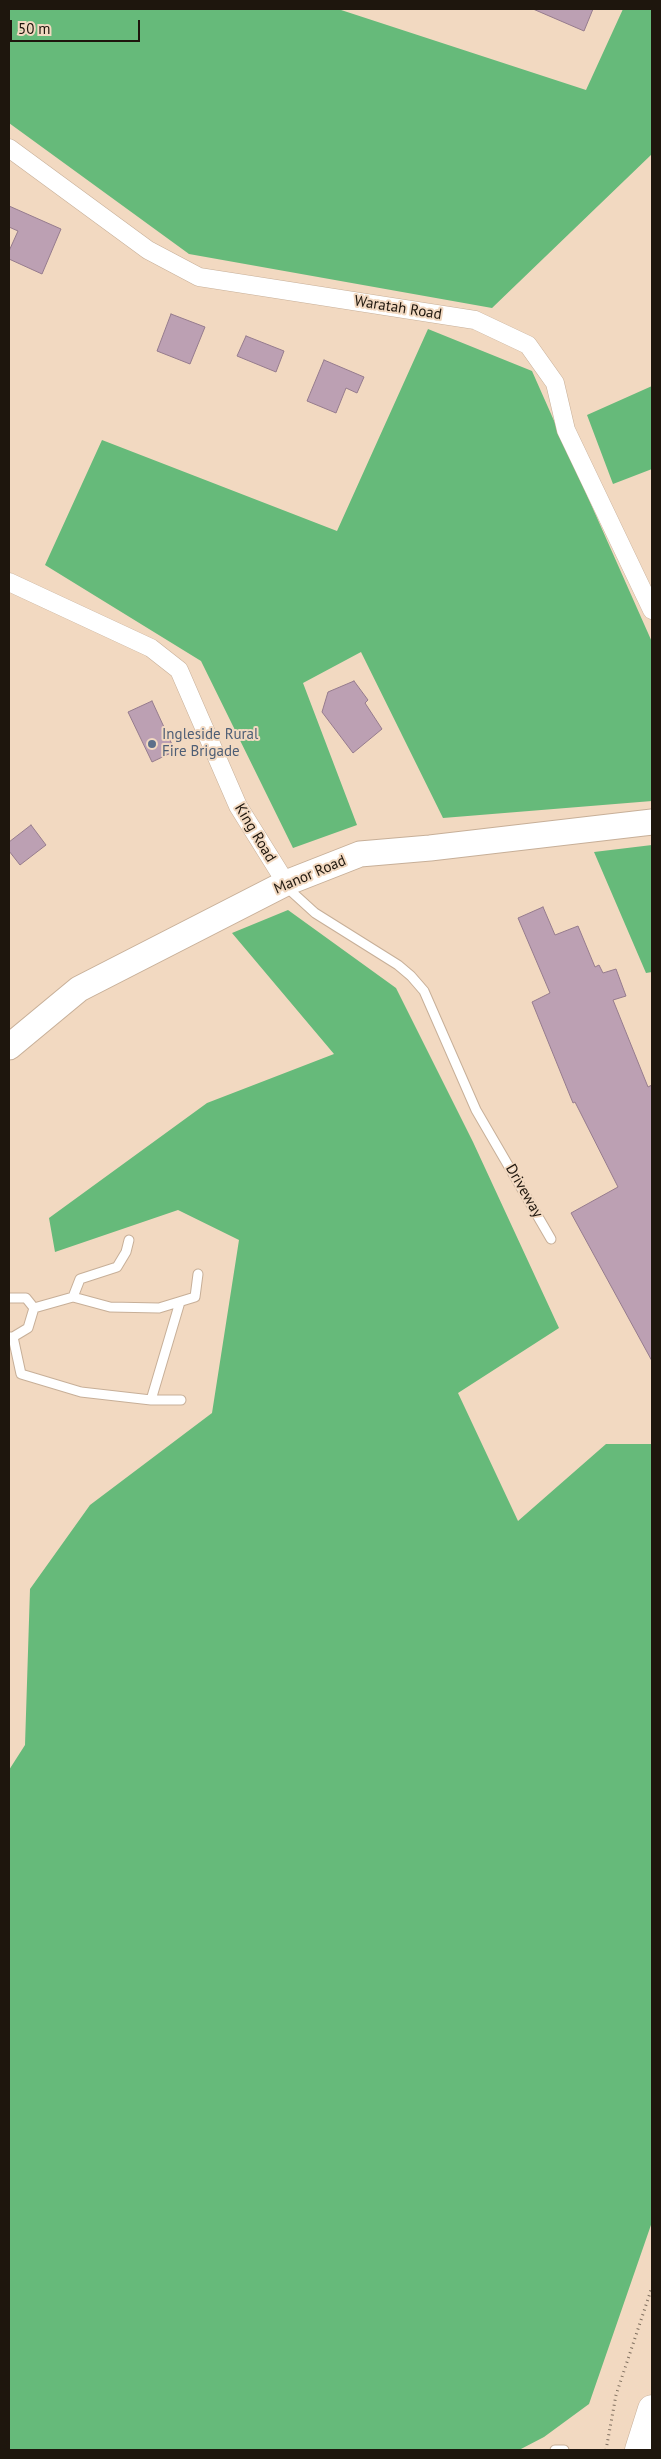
<!DOCTYPE html>
<style>
body{margin:0}
#map{position:relative;width:661px;height:2459px;overflow:hidden;background:#f2d9c1;font-family:"PT Sans",sans-serif}
canvas{display:block}
.frame{position:absolute;inset:0;border:10px solid #1e160d;pointer-events:none}
.scale{position:absolute;left:10px;top:20px;width:130px;height:22px;box-sizing:border-box;border:2px solid #1e160d;border-top:0;padding-left:6px;font-size:15px;line-height:18px;white-space:nowrap;color:#1e160d;-webkit-text-stroke:4px #f2d9c1;paint-order:stroke}
</style>
<div id="map">
<canvas width="661" height="2459"></canvas>
<div class="frame"></div>
<div class="scale">50 m</div>
</div>
<script>
const ctx = document.querySelector('canvas').getContext('2d');
ctx.lineJoin = 'round';
function paint(path, color) {
  ctx.fillStyle = color;
  ctx.fill(path, 'evenodd');
}
function shape(rows) {
  const path = new Path2D();
  for (const r of rows) {
    path.moveTo(r[0], r[1]);
    for (let i = 2; i < r.length; i += 2) path.lineTo(r[i], r[i + 1]);
  }
  return path;
}
function strokePath(path, color, width, dash) {
  ctx.strokeStyle = color;
  ctx.lineWidth = width;
  ctx.lineCap = dash ? 'butt' : 'round';
  ctx.setLineDash(dash || []);
  ctx.stroke(path);
}
function drawText(font, color, halo, rows, align = 'center') {
  ctx.font = font + ' "PT Sans",sans-serif';
  ctx.lineWidth = 4;
  ctx.setLineDash([]);
  ctx.textBaseline = 'middle';
  ctx.strokeStyle = halo;
  ctx.fillStyle = color;
  for (const [text, x, y, turn = 0] of rows) {
    ctx.save();
    ctx.translate(x, y);
    ctx.rotate((+turn || 0) * Math.PI / 180);
    ctx.textAlign = isNaN(turn) ? turn : align;
    if (halo) ctx.strokeText(text, 0, 0);
    ctx.fillText(text, 0, 0);
    ctx.restore();
  }
}
paint(shape([
 [9,9,338,9,586,90,623,9,652,9,652,154,492,308,189,254,9,123],
 [428,329,532,371,652,642,652,801,443,818,361,652,303,683,357,825,293,848,201,661,45,565,102,440,337,531],
 [652,386,652,469,613,484,587,415],
 [652,845,652,972,646,973,594,852],
 [288,910,396,988,473,1142,559,1328,458,1393,518,1521,606,1444,652,1444,652,2222,589,2404,544,2437,519,2450,9,2450,9,1770,25,1745,30,1589,90,1505,212,1413,239,1240,178,1210,55,1252,49,1218,207,1103,334,1054,232,933]
]), '#66ba7a');
const building = shape([
 [533,9,593,9,584,31,533,9],
 [9,206,61,229,42,274,9,259,9,251,18,231,9,227,9,206],
 [171,314,205,327,190,364,157,351,171,314],
 [246,336,284,351,276,372,237,356,246,336],
 [324,360,364,377,357,393,346,388,336,413,307,401,324,360],
 [354,681,368,700,365,703,382,729,353,753,322,712,328,692,354,681],
 [152,701,175,751,152,762,128,712,152,701],
 [31,825,46,845,20,865,9,851,9,842,31,825],
 [543,907,555,935,578,926,595,967,599,965,603,973,616,969,626,996,613,1000,648,1087,652,1085,652,1361,571,1213,618,1187,575,1102,573,1103,532,1002,550,993,518,918,543,907]
]);
paint(building, '#bca0b3');
strokePath(building, '#957b8d', 1);
const lane = shape([
 [287,885,293,893,315,913,398,965,411,976,424,991,476,1110,551,1239],
 [73,1297,110,1307,159,1308,195,1297,198,1274],
 [9,1298,26,1298,34,1308,28,1328,13,1337,9,1337],
 [34,1308,73,1297,80,1279,117,1267,126,1252,129,1240],
 [13,1337,21,1374,81,1392,151,1400,180,1302],
 [151,1400,181,1400],
 [555,2450,564,2450]
]);
const street = shape([
 [9,148,148,250,199,277,475,320,528,345,555,383,566,430,652,610],
 [9,582,151,648,179,670,238,806,286,883]
]);
const secondary = shape([
 [9,1047,79,989,286,883,360,854,430,848,652,822]
]);
const highway = shape([
 [639,2450,652,2409]
]);
strokePath(lane, '#c7af98', 11);
strokePath(street, '#c7af98', 19);
strokePath(secondary, '#c7af98', 27);
strokePath(highway, '#c7af98', 29);
strokePath(shape([
 [606,2450,616,2395,652,2287]
]), '#7f6f5f', 3, [1, 4]);
strokePath(lane, '#fff', 9);
strokePath(street, '#fff', 18);
strokePath(secondary, '#fff', 25);
strokePath(highway, '#fff', 28);
for (const [x, y, r, color] of [
 [152,744,5,"#5c6f8a"]
]) {
  const dot = new Path2D();
  dot.arc(x, y, r, 0, 2 * Math.PI);
  ctx.fillStyle = color;
  ctx.fill(dot);
  strokePath(dot, '#f2d9c1', 2);
}
drawText('15px', '#1e160d', '#f2d9c1', [
 ["Waratah Road",398,308,9],
 ["King Road",255,833,59],
 ["Manor Road",310,875,-23],
 ["Driveway",524,1191,60]
]);
drawText('15px', '#4e5e75', '#f2d9c1', [
 ["Ingleside Rural",162,735],
 ["Fire Brigade",162,752]
], 'left');
</script>
